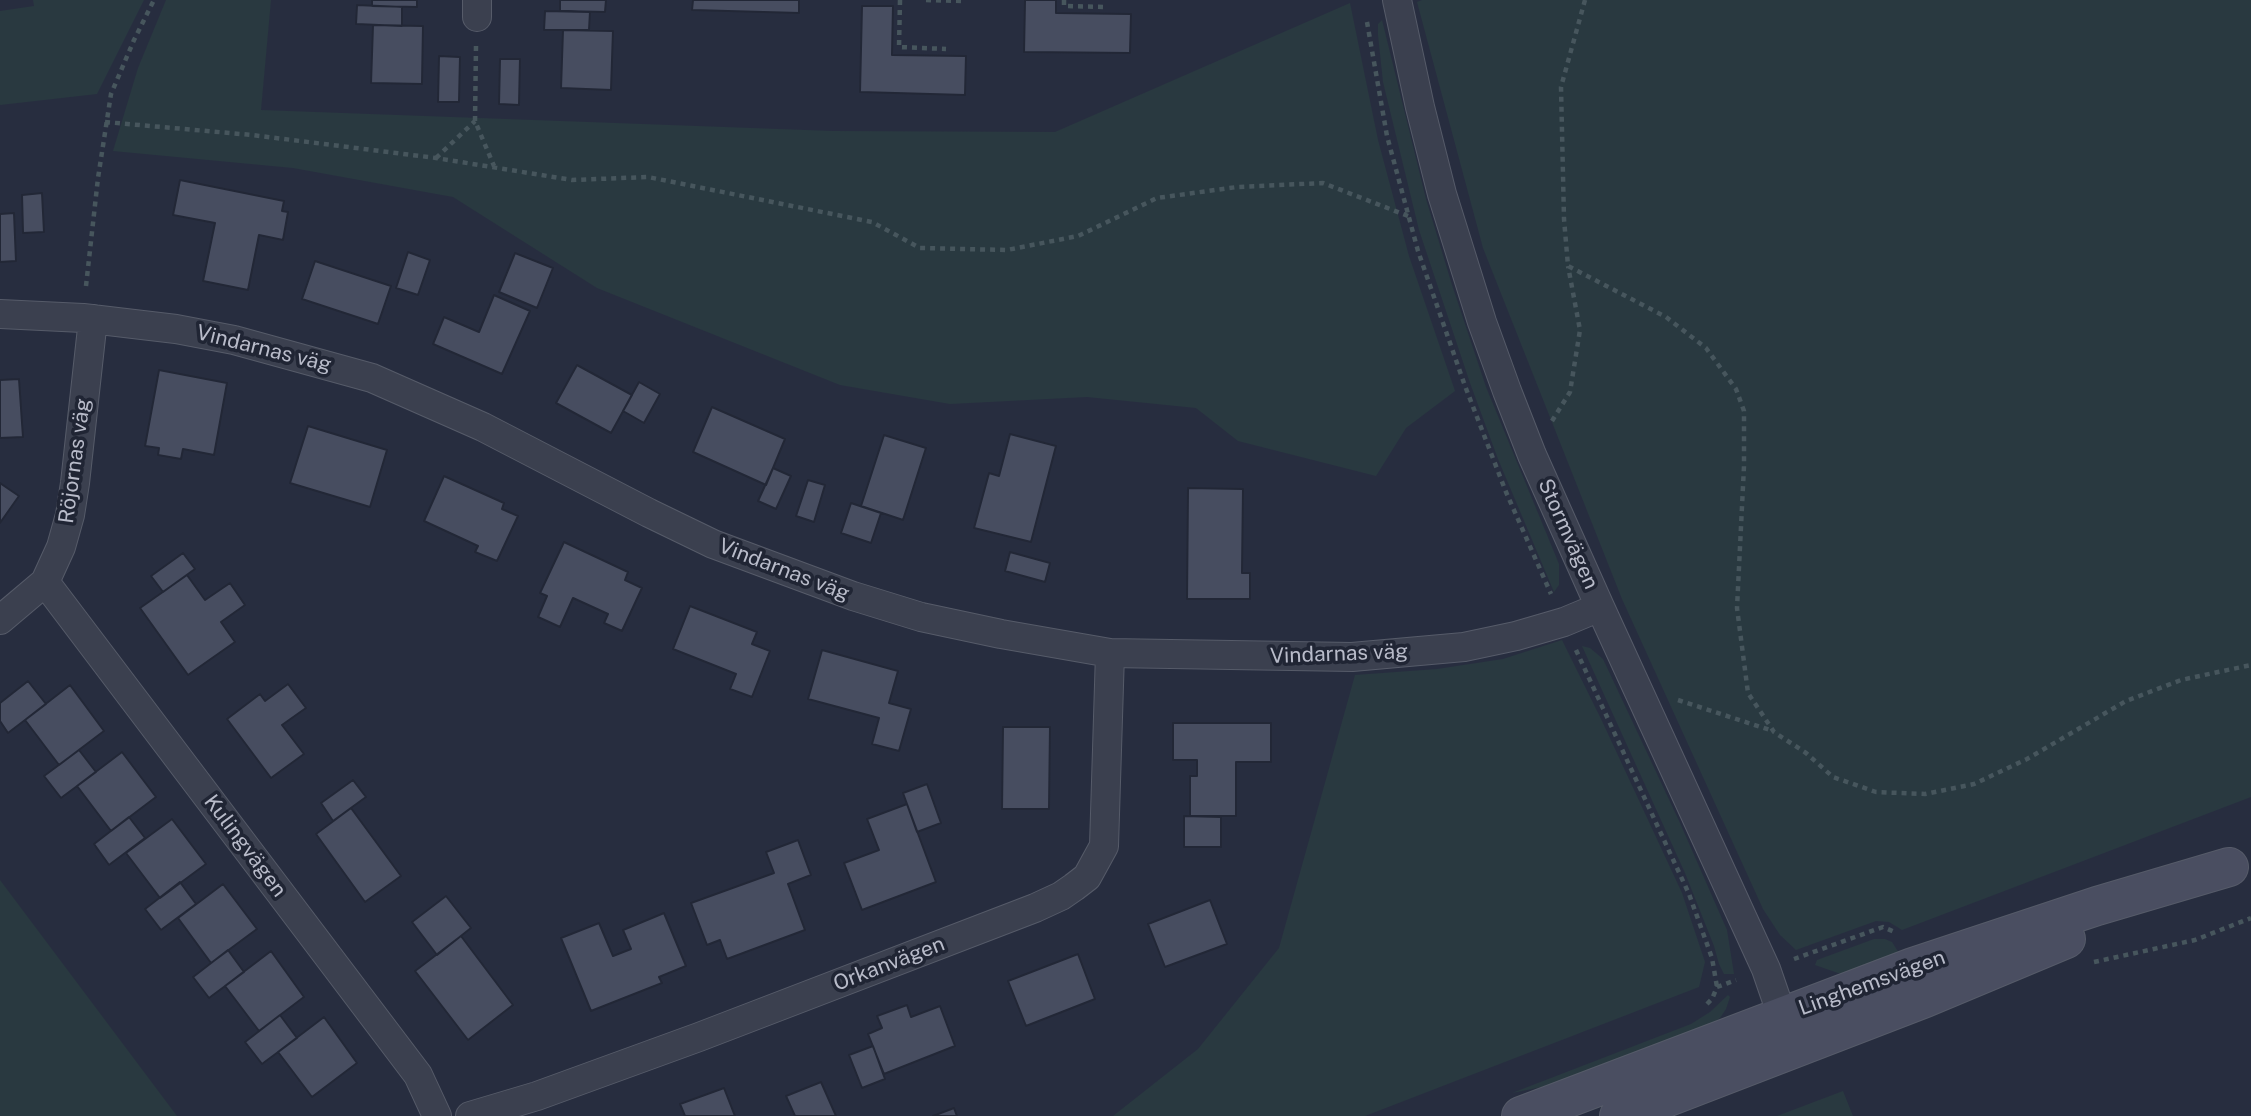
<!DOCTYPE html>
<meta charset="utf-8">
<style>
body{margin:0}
canvas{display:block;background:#272d3f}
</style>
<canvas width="2251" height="1116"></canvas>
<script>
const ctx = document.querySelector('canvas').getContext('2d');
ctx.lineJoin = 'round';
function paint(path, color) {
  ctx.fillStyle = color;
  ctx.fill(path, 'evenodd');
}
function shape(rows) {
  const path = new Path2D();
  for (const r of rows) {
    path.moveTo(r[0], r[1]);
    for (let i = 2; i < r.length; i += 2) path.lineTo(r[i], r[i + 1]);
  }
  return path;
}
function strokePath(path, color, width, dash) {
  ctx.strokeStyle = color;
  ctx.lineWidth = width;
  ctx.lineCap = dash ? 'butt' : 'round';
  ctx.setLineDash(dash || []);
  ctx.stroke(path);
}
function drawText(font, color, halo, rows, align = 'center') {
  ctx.font = font + ' "Public Sans",sans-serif';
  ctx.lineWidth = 7;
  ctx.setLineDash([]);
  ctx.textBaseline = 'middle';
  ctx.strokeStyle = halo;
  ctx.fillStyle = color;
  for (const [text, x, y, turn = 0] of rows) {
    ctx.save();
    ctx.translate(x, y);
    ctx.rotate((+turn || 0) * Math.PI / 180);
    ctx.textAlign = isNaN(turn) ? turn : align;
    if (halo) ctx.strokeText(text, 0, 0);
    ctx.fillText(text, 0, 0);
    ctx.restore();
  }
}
paint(shape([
 [33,0,144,0,97,94,0,105,0,11,34,6],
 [166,0,271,0,261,110,833,131,1055,132,1350,3,1378,140,1409,256,1455,391,1406,428,1376,476,1238,441,1196,408,1087,397,950,404,840,385,597,288,453,197,293,168,113,151,138,68],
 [1422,0,2251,0,2251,797,1902,930,1889,922,1876,921,1796,950,1780,935,1763,909,1622,599,1483,248,1417,2],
 [1382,20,1426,199,1452,285,1486,387,1559,564,1559,585,1554,592,1498,459,1470,383,1419,230,1383,82,1378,35,1378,24],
 [1562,640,1602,721,1682,893,1705,962,1699,987,1365,1116,1113,1116,1198,1049,1279,948,1355,675,1437,669,1503,659],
 [1582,646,1590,648,1603,659,1680,823,1727,930,1734,974,1724,974,1719,964,1714,946,1685,873],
 [0,880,177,1116,0,1116],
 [1874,939,1885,939,1892,942,1902,958,1849,973,1838,973,1815,965,1817,960],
 [1728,995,1730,997,1726,1009,1720,1018,1710,1026,1557,1084,1512,1093,1691,1024,1710,1012],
 [1843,1091,1853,1116,1777,1116]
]), '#293940');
const building = shape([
 [372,0,417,0,417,7,372,6,372,0],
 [560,0,606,0,605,12,560,11,560,0],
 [693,0,799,0,799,13,692,10,693,0],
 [1025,0,1056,0,1056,13,1131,14,1130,53,1024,52,1025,0],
 [357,5,402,7,402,26,356,24,357,5],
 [862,6,893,6,892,55,966,56,965,95,860,92,862,6],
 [545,11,590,12,589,30,544,30,545,11],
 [373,25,423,26,422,84,371,83,373,25],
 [563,30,613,31,611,90,561,88,563,30],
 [439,56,460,57,459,102,438,102,439,56],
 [500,59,520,59,519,105,499,104,500,59],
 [180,180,284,201,282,211,288,212,283,240,259,235,248,290,203,281,215,223,173,215,180,180],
 [42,193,44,232,23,233,22,195,42,193],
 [14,213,16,261,0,262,0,214,14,213],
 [408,252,430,260,418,295,396,288,408,252],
 [515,253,553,268,537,308,499,292,515,253],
 [315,261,391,286,378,324,302,299,315,261],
 [494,295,530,311,502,374,433,344,444,317,479,332,494,295],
 [577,365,632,395,611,433,556,403,577,365],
 [159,370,227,383,214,455,183,449,181,459,158,455,159,448,145,446,159,370],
 [19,379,23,437,0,438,0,380,19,379],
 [639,382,660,394,644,423,623,411,639,382],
 [712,407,785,439,766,485,693,452,712,407],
 [308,426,387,450,370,507,290,483,308,426],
 [1010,434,1056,446,1031,542,974,528,989,473,999,476,1010,434],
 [884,435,926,448,903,520,861,506,884,435],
 [773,468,791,476,776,509,758,501,773,468],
 [444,476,504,503,502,509,518,516,497,561,475,552,478,546,424,521,444,476],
 [808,480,825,485,814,522,796,516,808,480],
 [0,483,19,496,0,523,0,483],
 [1188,488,1243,489,1242,573,1250,573,1250,599,1187,599,1188,488],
 [851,503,881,513,871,543,841,533,851,503],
 [564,542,628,572,625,580,642,588,622,631,604,623,608,614,573,598,560,627,538,617,547,596,540,593,564,542],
 [1010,552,1050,563,1045,582,1005,571,1010,552],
 [183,553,195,569,163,592,151,576,183,553],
 [187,575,205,600,230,583,245,605,221,622,235,642,188,675,140,608,187,575],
 [690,606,757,632,752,644,770,651,752,697,730,689,736,674,673,649,690,606],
 [822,650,898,671,889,703,911,709,899,751,872,744,879,718,808,699,822,650],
 [28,681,46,704,8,733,0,721,0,703,28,681],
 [288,684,306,708,282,725,304,754,271,778,227,719,260,694,265,701,288,684],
 [70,685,104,731,59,765,25,720,70,685],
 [1173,723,1271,723,1271,762,1236,762,1236,816,1190,816,1190,776,1197,776,1197,760,1173,760,1173,723],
 [1003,727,1050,727,1049,809,1002,809,1003,727],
 [79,750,96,772,61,798,44,776,79,750],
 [122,752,156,797,111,831,77,786,122,752],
 [353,780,366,797,333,821,321,803,353,780],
 [927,784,941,823,917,832,903,793,927,784],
 [907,804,936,882,862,910,844,863,879,850,867,819,907,804],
 [351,808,401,876,365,902,316,834,351,808],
 [1184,816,1221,817,1221,847,1184,847,1184,816],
 [129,817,145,838,109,865,94,844,129,817],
 [172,819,206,864,160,898,126,853,172,819],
 [798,840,811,875,788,884,805,930,727,959,720,940,707,945,691,903,774,873,766,852,798,840],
 [180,882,196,904,161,930,145,909,180,882],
 [223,884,257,929,211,963,178,918,223,884],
 [446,896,471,928,437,955,412,922,446,896],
 [1210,900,1227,944,1165,967,1148,924,1210,900],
 [664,913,686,966,659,977,662,983,591,1011,561,938,599,923,613,956,631,949,623,930,664,913],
 [461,936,513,1005,468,1040,415,971,461,936],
 [228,950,244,972,209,998,193,977,228,950],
 [271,951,304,997,259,1031,225,986,271,951],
 [1078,954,1095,999,1026,1026,1008,981,1078,954],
 [907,1005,911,1017,940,1006,955,1046,884,1074,868,1034,882,1028,877,1016,907,1005],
 [280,1015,297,1038,262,1064,245,1042,280,1015],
 [324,1017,357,1063,312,1097,278,1052,324,1017],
 [873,1046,885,1079,862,1088,849,1055,873,1046],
 [821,1082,836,1116,795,1116,786,1096,821,1082],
 [724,1088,735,1116,685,1116,680,1104,724,1088],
 [954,1108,957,1116,933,1116,954,1108]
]);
paint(building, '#474d60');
strokePath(building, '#222736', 2);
const street = shape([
 [1397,0,1420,107,1442,194,1482,322,1507,391,1532,455,1600,607,1766,969,1788,1033],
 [477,17,477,0],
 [0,314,83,318,176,329,234,340,372,378,483,427,649,513,713,544,853,596,921,617,1001,634,1110,653,1352,657,1464,647,1516,636,1564,622,1600,607],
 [45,582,418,1075,437,1116],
 [0,620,45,582,61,547,70,515,75,483,93,319],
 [470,1116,537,1096,699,1037,1035,908,1061,896,1074,887,1087,877,1104,846,1110,653]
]);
const secondary = shape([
 [1521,1116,1913,967,2097,906,2229,867],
 [1619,1116,1925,998,2066,939]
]);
strokePath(street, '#565b69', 30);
strokePath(secondary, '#565b69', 40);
strokePath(shape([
 [900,0,899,47,946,49],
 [926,0,963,1],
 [1064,0,1064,6,1106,7],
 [1585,0,1561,87,1564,219,1568,266,1666,317,1706,348,1736,389,1744,411,1744,466,1737,608,1748,693,1774,732,1806,753,1833,777,1876,792,1925,794,1974,784,2027,759,2126,701,2181,680,2251,665],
 [1367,22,1387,136,1418,251,1465,386,1506,492,1551,594],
 [476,46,475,121,494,166],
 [105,122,252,135,436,158,572,180,648,177,872,222,920,248,1007,250,1078,236,1157,198,1237,187,1323,183,1408,216],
 [436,158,475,121],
 [86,286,98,178,111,94,134,40,154,0],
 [1552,421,1570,392,1580,330,1568,266],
 [1576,650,1689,894,1712,958,1717,987],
 [1678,700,1773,731],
 [1794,959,1883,927,1897,933],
 [2094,962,2195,940,2251,918],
 [1707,1004,1712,999,1717,987,1736,980]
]), '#47565d', 4.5, [5, 5]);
strokePath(street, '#3b404f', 28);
strokePath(secondary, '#4a4e61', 38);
drawText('21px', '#b8bbc9', '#202534', [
 ["Vindarnas väg",264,349,14],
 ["Röjornas väg",75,461,-82],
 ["Stormvägen",1568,534,66],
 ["Vindarnas väg",784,570,21],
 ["Vindarnas väg",1339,654,-2],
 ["Kulingvägen",245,846,53],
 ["Orkanvägen",889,964,-21],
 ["Linghemsvägen",1872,983,-20]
]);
</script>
